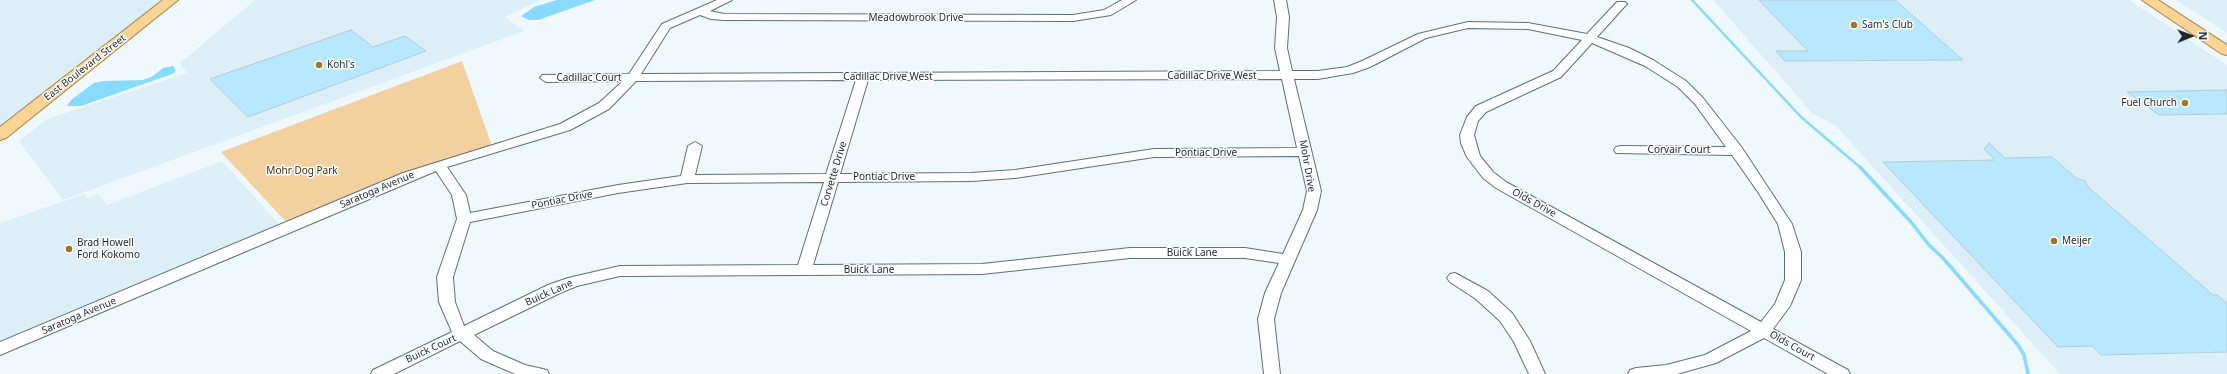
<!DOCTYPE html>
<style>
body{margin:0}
#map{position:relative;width:2227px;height:374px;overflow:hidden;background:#eff8fc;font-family:"Noto Sans",sans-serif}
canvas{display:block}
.north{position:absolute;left:2171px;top:16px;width:40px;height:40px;-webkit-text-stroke:3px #fff;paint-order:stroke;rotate:89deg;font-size:11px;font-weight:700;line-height:16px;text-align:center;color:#1d262a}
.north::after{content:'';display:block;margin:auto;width:14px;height:18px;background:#1d262a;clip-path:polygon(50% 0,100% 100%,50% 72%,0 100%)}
</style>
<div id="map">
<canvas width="2227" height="374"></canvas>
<div class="north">N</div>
</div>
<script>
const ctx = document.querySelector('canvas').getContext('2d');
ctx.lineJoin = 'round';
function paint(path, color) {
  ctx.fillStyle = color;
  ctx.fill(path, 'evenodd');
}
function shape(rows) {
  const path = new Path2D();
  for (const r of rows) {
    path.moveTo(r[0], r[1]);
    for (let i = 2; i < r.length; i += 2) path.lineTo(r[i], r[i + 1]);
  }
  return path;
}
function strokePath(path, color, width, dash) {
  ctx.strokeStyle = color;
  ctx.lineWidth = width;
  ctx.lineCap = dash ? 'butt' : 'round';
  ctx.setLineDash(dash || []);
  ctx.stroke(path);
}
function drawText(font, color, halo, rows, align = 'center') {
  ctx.font = font + ' "Noto Sans",sans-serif';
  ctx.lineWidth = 3;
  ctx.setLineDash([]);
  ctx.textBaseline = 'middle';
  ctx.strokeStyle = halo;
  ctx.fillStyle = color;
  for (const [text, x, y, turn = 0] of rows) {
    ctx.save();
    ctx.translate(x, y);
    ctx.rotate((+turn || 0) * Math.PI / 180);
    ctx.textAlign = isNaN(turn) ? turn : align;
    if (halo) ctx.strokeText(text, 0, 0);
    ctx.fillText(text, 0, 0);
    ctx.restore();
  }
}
paint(shape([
 [0,0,172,0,0,136],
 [255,0,540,0,505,17,524,31,63,200,19,141,47,119,187,73,180,63],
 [1713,0,2129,0,2227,65,2227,374,2060,374,1836,126,1812,113],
 [2176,0,2227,0,2227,33],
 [222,161,279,224,0,345,0,223,85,194,87,198,98,194,107,205]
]), '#dceff8');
paint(shape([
 [462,61,493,149,290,226,221,152]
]), '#f2d19e');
paint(shape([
 [557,0,595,0,538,20,529,20,521,16,534,7],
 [173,66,176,71,172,74,81,106,67,106,71,100,94,83,104,81,143,80,153,76,163,68]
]), '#87dbfe');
strokePath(shape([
 [1692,0,1801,117,1861,168]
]), '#87dbfe', 2.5);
strokePath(shape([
 [1860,167,1911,222,1929,245,1943,258,2018,345,2024,355,2028,374]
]), '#87dbfe', 3.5);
const building = shape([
 [1759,0,1895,0,1963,60,1785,61,1776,51,1808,51,1759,0],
 [351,30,373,47,405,36,426,51,248,117,210,79,351,30],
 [2227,90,2227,114,2159,115,2127,92,2227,90],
 [1989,143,2005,158,2052,157,2076,178,2085,181,2088,187,2213,295,2217,295,2227,303,2227,352,2101,355,2092,346,2058,347,1883,162,1995,160,1984,149,1989,143]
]);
paint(building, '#b8e8fd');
strokePath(building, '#b5ccd7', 1);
const minor = shape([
 [717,0,732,0,710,11,724,14,1073,15,1104,10,1122,0,1136,0,1111,15,1073,21,724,20,711,19,700,15,670,28,641,74,1280,71,1275,48,1277,17,1274,0,1286,0,1289,17,1287,48,1292,71,1318,71,1347,67,1362,61,1418,34,1468,22,1528,23,1587,34,1617,2,1625,2,1627,4,1625,6,1597,37,1629,48,1653,60,1686,81,1703,98,1742,148,1792,224,1801,252,1801,280,1790,306,1773,329,1848,370,1850,374,1828,374,1764,338,1716,363,1677,374,1628,374,1630,370,1636,368,1666,365,1705,355,1751,331,1496,188,1483,178,1467,157,1461,143,1460,135,1467,117,1476,106,1553,71,1582,40,1528,29,1468,28,1426,38,1370,67,1353,73,1318,79,1294,79,1321,191,1317,210,1281,293,1274,319,1280,374,1264,374,1258,319,1265,293,1279,263,1245,258,1130,258,982,274,620,276,577,286,560,293,474,335,493,351,525,365,547,370,549,374,515,374,481,359,460,341,394,374,371,374,373,370,452,332,439,302,437,277,457,219,452,195,436,171,0,355,0,342,403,173,560,124,599,103,623,81,546,82,540,78,542,75,629,74,662,24,717,0],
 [1592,43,1645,66,1678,87,1695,104,1726,147,1621,146,1616,147,1614,150,1616,153,1732,155,1758,192,1778,224,1785,252,1785,280,1775,304,1761,322,1506,182,1493,172,1480,156,1474,135,1478,121,1486,112,1561,77,1592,43],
 [1282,79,1297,148,1154,149,1015,170,971,173,840,174,868,80,1282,79],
 [856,80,826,174,695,175,702,146,695,142,688,146,681,176,618,185,470,213,466,195,447,167,570,130,609,109,636,81,856,80],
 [1299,156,1307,191,1303,210,1283,254,1245,248,1130,248,982,264,813,265,838,182,971,181,1015,178,1154,157,1299,156],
 [824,182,798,265,620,266,568,278,548,285,464,326,455,302,453,277,470,222,618,193,687,183,824,182],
 [1455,273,1488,291,1512,313,1530,341,1545,374,1529,374,1514,342,1500,321,1476,299,1450,282,1447,278,1450,274,1455,273]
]);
const major = shape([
 [163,0,178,0,6,138,0,140,0,127,163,0],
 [2142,0,2158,0,2227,45,2227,55,2222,54,2142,0]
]);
strokePath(minor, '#5c717b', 2);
strokePath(major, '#aa8440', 2);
paint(minor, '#fff');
paint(major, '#fad494');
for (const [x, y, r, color] of [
 [1854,25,4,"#a27627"],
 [319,65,4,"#a27627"],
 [2185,103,4,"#a27627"],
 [2054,241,4,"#a27627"],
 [69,249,4,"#a27627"]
]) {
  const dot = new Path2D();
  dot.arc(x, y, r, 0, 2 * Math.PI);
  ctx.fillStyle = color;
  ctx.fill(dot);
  strokePath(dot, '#fff', 1.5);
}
drawText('10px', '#1d262a', '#fff', [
 ["Meadowbrook Drive",916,18],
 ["East Boulevard Street",85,68,-38],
 ["Cadillac Drive West",1212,76],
 ["Cadillac Drive West",888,77],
 ["Cadillac Court",589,78],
 ["Corvair Court",1679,150],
 ["Pontiac Drive",1206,153],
 ["Mohr Drive",1307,166,80],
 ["Corvette Drive",834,174,-73],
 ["Pontiac Drive",884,177],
 ["Saratoga Avenue",377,190,-23],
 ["Pontiac Drive",562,200,-11],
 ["Olds Drive",1534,203,29],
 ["Buick Lane",1192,253],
 ["Buick Lane",869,270],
 ["Buick Lane",549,293,-24],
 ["Saratoga Avenue",79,316,-23],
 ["Olds Court",1792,346,29],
 ["Buick Court",431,349,-25]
]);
drawText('10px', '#1d262a', '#fff', [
 ["Sam's Club",1862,25],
 ["Kohl's",327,65],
 ["Fuel Church",2177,103,"right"],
 ["Meijer",2062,241],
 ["Brad Howell",77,243],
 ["Ford Kokomo",77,255]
], 'left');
drawText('10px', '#3e2d10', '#fff', [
 ["Mohr Dog Park",302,171]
]);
</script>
